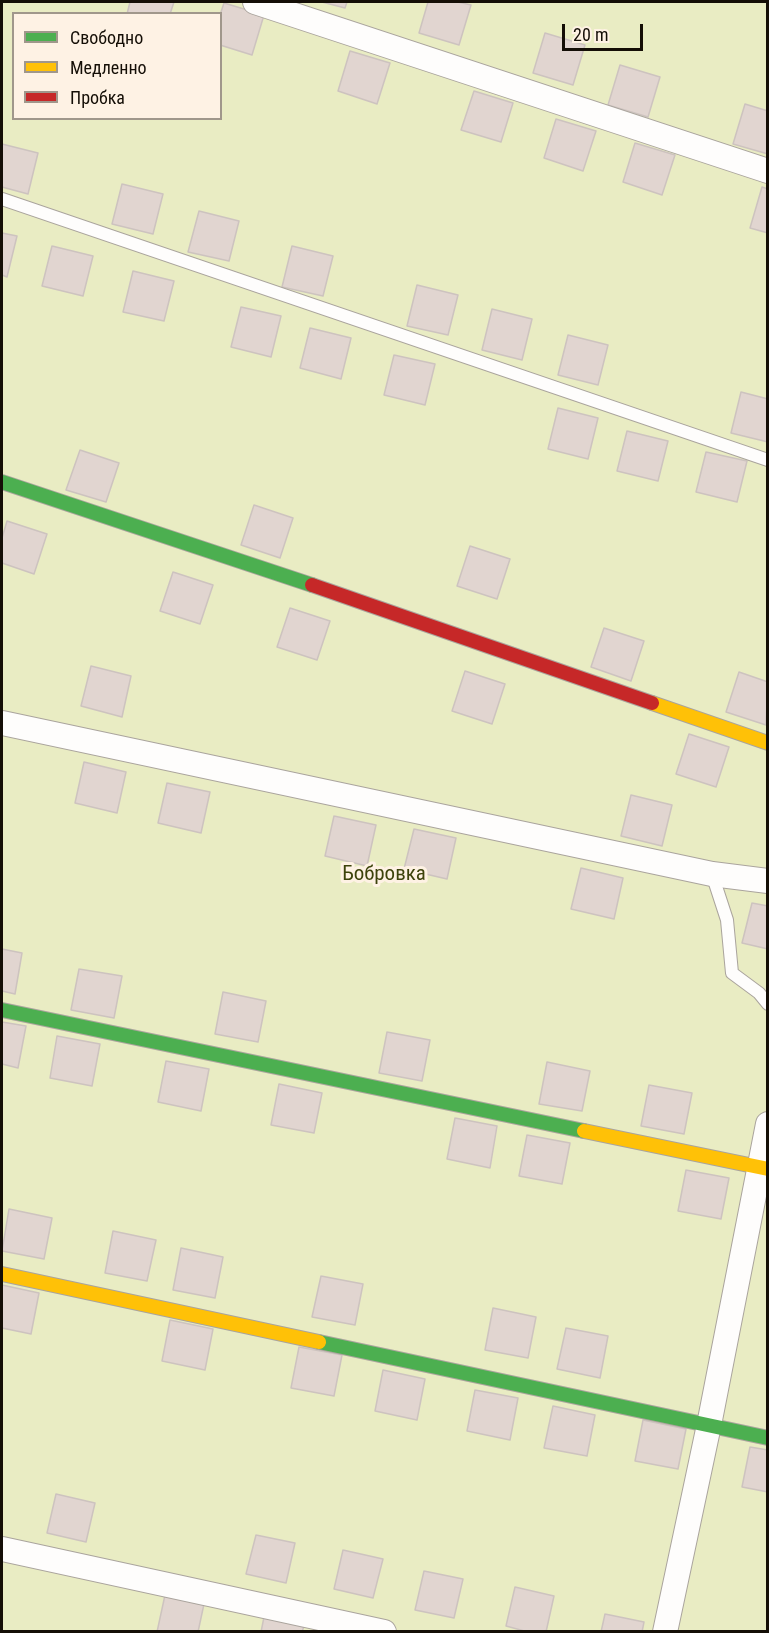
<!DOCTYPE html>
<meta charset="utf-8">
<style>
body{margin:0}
#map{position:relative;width:769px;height:1633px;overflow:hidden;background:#f8f1ea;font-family:"Roboto Condensed",sans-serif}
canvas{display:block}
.frame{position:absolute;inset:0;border:3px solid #140e06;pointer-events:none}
.legend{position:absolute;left:12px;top:12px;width:210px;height:108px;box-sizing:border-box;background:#fef2e4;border:2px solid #a0978b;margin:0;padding:8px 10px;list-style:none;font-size:18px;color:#140e06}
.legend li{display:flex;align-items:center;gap:12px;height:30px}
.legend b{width:30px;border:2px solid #a0978b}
.scale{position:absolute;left:562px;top:24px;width:81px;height:27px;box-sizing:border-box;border:3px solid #140e06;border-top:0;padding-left:8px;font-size:18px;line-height:21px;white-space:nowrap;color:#140e06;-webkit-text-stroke:4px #fef2e4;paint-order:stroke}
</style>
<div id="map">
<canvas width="769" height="1633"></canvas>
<div class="frame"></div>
<ul class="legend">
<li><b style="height:8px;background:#4caf50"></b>Свободно</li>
<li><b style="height:8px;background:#ffc107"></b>Медленно</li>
<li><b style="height:8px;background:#c62828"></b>Пробка</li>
</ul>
<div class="scale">20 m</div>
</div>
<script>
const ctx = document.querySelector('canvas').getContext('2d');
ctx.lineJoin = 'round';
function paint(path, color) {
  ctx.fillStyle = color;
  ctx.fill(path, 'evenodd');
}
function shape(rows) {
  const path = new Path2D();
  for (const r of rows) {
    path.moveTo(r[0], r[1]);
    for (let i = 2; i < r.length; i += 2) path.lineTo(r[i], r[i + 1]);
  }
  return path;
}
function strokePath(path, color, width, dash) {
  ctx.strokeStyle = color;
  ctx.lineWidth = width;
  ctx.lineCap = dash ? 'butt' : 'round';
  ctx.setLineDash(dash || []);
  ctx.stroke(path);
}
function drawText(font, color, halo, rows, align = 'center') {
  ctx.font = font + ' "Roboto Condensed",sans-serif';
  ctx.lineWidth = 6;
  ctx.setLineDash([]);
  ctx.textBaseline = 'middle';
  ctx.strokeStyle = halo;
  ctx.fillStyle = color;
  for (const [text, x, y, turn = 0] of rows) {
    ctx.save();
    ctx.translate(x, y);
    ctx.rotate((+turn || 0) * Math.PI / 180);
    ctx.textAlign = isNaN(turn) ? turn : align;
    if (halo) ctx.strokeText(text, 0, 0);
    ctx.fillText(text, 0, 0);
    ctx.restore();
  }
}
paint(shape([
 [2,2,767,2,767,1631,2,1631],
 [14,14,220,14,220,118,14,118]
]), '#e9ecc3');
const building = shape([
 [130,2,174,2,170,14,127,14,130,2],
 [322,2,347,2,345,8,322,2],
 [428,2,458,2,471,5,459,45,419,33,428,2],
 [224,3,264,15,252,55,220,45,220,15,224,3],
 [545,33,585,45,573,85,533,73,545,33],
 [350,51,390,63,377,104,338,91,350,51],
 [620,65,660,77,648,117,608,105,620,65],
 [474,91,513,103,501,142,461,130,474,91],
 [745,104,768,111,768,154,733,144,745,104],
 [556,119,596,131,583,171,544,158,556,119],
 [635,143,675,155,662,195,623,182,635,143],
 [2,144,38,153,28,194,2,187,2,144],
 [122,184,163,194,153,234,112,224,122,184],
 [762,187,768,189,768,233,750,228,762,187],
 [199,211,239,221,229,261,188,252,199,211],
 [2,233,17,236,7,277,2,275,2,233],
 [52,246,93,256,83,296,42,286,52,246],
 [292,246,333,256,323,296,282,287,292,246],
 [133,271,174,281,164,321,123,312,133,271],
 [417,285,458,295,448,335,407,326,417,285],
 [241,307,281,316,271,357,231,347,241,307],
 [492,309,532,319,522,360,482,350,492,309],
 [310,328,351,338,341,379,300,368,310,328],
 [568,335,608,345,598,385,558,375,568,335],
 [394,355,435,364,425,405,384,395,394,355],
 [741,392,768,399,768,442,731,433,741,392],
 [558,408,598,418,588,459,548,449,558,408],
 [627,431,668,441,658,481,617,471,627,431],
 [80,450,119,463,106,502,66,490,80,450],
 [706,452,747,461,737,502,696,492,706,452],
 [254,505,293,518,280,558,241,545,254,505],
 [7,521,47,534,34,574,2,563,2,538,7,521],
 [470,546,510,559,497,599,457,586,470,546],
 [173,572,213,585,200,624,160,611,173,572],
 [290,608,330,621,317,660,277,647,290,608],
 [604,628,644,641,631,681,591,667,604,628],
 [91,666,131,676,122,717,81,706,91,666],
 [465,671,505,684,492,724,452,711,465,671],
 [739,672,768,682,766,725,726,712,739,672],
 [689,734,729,747,716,787,676,774,689,734],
 [84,762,126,772,117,813,75,803,84,762],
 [167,783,210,792,201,833,158,823,167,783],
 [631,795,672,805,662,846,621,836,631,795],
 [334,816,376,825,367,866,325,856,334,816],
 [414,829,456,838,447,879,404,869,414,829],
 [581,868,623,878,614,919,571,909,581,868],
 [752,903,768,906,768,949,742,943,752,903],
 [2,949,22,953,15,994,2,991,2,949],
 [79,969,122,976,114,1018,71,1010,79,969],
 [223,992,266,1001,258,1042,215,1034,223,992],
 [2,1022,26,1026,18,1068,2,1064,2,1022],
 [387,1032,430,1040,422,1081,379,1073,387,1032],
 [57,1036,100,1044,92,1086,50,1078,57,1036],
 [166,1061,209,1069,201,1111,158,1102,166,1061],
 [547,1062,590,1071,582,1111,539,1104,547,1062],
 [279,1084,322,1093,314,1133,271,1125,279,1084],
 [649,1085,692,1093,684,1134,641,1126,649,1085],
 [455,1118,497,1126,490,1168,447,1159,455,1118],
 [527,1135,570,1143,562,1184,519,1176,527,1135],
 [686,1170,729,1178,721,1219,678,1211,686,1170],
 [9,1209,52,1218,44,1259,2,1251,9,1209],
 [113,1231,156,1240,147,1281,105,1273,113,1231],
 [181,1248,223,1257,215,1298,173,1290,181,1248],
 [321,1276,363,1284,355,1325,312,1317,321,1276],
 [2,1285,39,1293,31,1334,2,1328,2,1285],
 [493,1308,536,1317,528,1358,485,1350,493,1308],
 [170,1320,213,1329,205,1370,162,1361,170,1320],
 [566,1328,608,1336,600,1378,557,1369,566,1328],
 [299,1347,342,1355,334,1396,291,1388,299,1347],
 [383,1370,425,1379,417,1420,375,1411,383,1370],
 [475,1390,518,1398,510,1440,467,1431,475,1390],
 [553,1406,595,1415,587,1456,544,1448,553,1406],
 [643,1420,686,1429,678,1469,635,1461,643,1420],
 [750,1447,768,1450,768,1492,742,1487,750,1447],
 [56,1494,95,1503,86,1542,47,1533,56,1494],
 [256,1535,295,1543,286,1583,246,1574,256,1535],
 [343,1550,383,1559,373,1598,334,1589,343,1550],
 [424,1571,463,1579,454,1618,415,1610,424,1571],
 [515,1587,554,1596,546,1632,528,1632,506,1626,515,1587],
 [165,1595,204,1604,198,1632,157,1632,165,1595],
 [605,1614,644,1622,642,1632,601,1632,605,1614],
 [264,1617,304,1626,302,1632,261,1632,264,1617]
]);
paint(building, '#e1d5d0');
strokePath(building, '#cdc3bf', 1.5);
const lane = shape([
 [2,199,768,460],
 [712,874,727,920,732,973,759,993,768,1004]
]);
const street = shape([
 [255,2,768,171],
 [2,723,712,874,768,881],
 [2,1549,384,1632],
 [665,1632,709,1425,768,1124]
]);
const fast = shape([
 [2,482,312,585],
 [2,1010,584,1131],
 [319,1342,768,1438]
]);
const slow = shape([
 [652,703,768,743],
 [584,1131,768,1169],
 [2,1274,319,1342]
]);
const jam = shape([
 [312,585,652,703]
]);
strokePath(lane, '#aaa49d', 14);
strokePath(street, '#aaa49d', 26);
strokePath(fast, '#aaa49d', 16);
strokePath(slow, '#aaa49d', 16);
strokePath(jam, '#aaa49d', 16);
strokePath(lane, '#fefdfc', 12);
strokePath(street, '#fefdfc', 24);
strokePath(fast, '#4caf50', 14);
strokePath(slow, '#ffc107', 14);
strokePath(jam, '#c62828', 14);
drawText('21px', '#3d430c', '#fef2e4', [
 ["Бобровка",384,875]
]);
</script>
